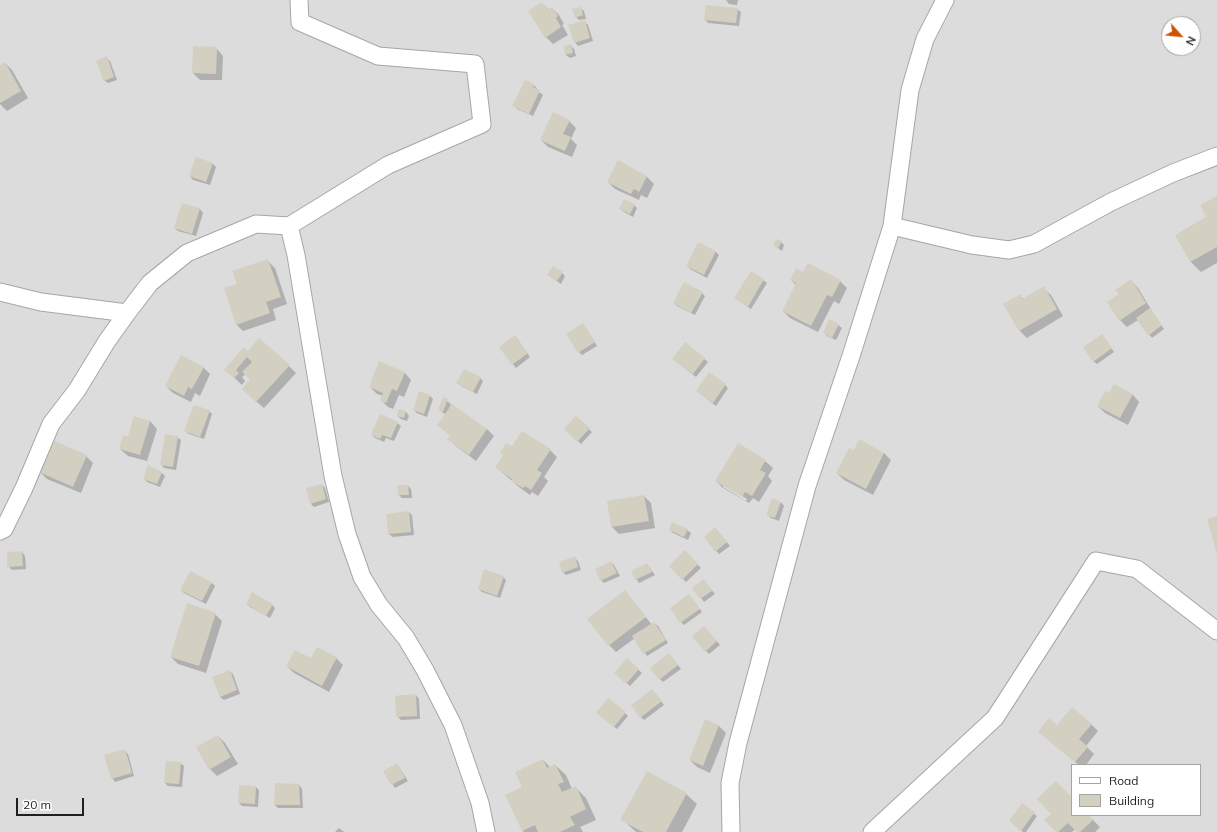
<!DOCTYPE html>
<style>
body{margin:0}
#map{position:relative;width:1217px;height:832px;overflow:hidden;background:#eff0e5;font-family:Mulish,sans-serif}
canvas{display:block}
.legend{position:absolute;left:1071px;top:764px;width:130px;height:52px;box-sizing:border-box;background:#fff;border:1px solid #a5a5a5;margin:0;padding:5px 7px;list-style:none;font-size:12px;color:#1f1f1f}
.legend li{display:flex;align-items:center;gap:8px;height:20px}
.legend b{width:20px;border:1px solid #a5a5a5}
.north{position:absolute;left:1161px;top:16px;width:40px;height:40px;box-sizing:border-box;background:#fff;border:1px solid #a5a5a5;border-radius:50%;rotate:117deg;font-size:11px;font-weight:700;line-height:16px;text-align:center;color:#1f1f1f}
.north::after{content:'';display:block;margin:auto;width:14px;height:18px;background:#ce5200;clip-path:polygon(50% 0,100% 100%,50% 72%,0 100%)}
.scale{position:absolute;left:16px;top:798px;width:68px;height:18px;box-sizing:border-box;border:2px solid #1f1f1f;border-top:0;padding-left:5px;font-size:12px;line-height:14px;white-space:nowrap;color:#1f1f1f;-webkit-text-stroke:3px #fff;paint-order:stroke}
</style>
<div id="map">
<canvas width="1217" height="832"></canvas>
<ul class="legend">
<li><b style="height:5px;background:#fff"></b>Road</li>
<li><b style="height:11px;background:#d3d0c2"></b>Building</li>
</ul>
<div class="north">N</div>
<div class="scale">20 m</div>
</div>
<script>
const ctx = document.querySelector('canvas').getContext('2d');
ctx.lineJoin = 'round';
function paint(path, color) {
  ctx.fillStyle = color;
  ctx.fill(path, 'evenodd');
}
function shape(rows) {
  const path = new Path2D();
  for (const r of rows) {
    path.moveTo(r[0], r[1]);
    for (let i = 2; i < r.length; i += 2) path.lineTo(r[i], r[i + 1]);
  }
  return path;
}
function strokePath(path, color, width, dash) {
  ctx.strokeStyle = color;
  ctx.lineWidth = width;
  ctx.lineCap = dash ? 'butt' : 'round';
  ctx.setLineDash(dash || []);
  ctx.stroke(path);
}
paint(shape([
 [0,0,1217,0,1217,832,0,832],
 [1169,24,1193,24,1193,48,1169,48],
 [1072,765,1200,765,1200,815,1072,815]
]), '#dddcdc');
paint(shape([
 [726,0,738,0,737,5,729,4],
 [542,3,549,10,552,8,559,15,564,24,562,25,568,35,553,44,546,37],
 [580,8,584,11,586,19,579,20,576,17],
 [737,9,741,12,739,26,708,23,705,19],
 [585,22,588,25,593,41,578,46,575,42],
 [571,46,574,49,576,56,570,58,566,55],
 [216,48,223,56,222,80,200,80,193,73],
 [106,58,110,61,117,80,108,83,104,80],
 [5,63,12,70,28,98,7,111,0,104,0,66],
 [533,85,537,88,536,90,543,95,533,116,517,109,514,106],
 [569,121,576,128,571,139,577,145,572,157,548,147,541,140],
 [197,158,213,164,216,167,210,185,193,180,190,176],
 [619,162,647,177,654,184,647,198,641,195,639,200,615,189,608,182],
 [1217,197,1217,263,1201,272,1191,262,1176,235,1208,217],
 [182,204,200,209,203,213,196,236,178,231,175,228],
 [634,205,637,208,633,217,624,212,620,209],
 [781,242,784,245,782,251,774,245],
 [699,243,716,252,719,255,707,278,690,269,687,265],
 [268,261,275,268,287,304,273,309,276,320,243,331,236,324],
 [751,272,767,283,751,309,735,298],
 [562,273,565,276,561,284,548,275],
 [804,273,840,281,847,288,839,304,834,301,818,332,790,318,783,311,796,285,791,280],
 [1131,281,1138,288,1152,311,1151,311,1164,329,1152,338,1138,320,1127,327,1120,320,1120,295],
 [1043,288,1051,295,1063,316,1027,338,1020,331,1005,305,1020,296,1024,299],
 [702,293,705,296,695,315,677,306,674,303],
 [838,325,842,328,836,340,827,336,824,333],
 [586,328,597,346,582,355,579,352],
 [1105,339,1114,352,1097,364,1093,361],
 [518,340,530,357,516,368,500,348],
 [685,344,708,362,696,377,677,362],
 [248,352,289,366,296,373,264,408,250,396,251,379,246,374,242,377,245,381,242,385,226,370],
 [203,367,210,374,200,396,195,393,191,402,173,393,166,386],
 [404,372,411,380,404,397,399,395,393,409,388,407,381,400,383,396,377,394,370,387],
 [480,378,483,381,477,394,461,386,458,383],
 [725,385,728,388,716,406,697,391],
 [1132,394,1139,402,1128,425,1105,413,1098,406,1109,395],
 [430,396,433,399,427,417,417,413,414,410],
 [444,399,451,404,449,409,487,429,494,436,476,461,456,446,449,439,451,436,438,425,446,415,439,410],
 [209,411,212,414,204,439,189,434,185,431],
 [399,411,406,412,409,416,407,421,401,419,398,416],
 [576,417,592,432,581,444,565,429],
 [150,421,157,429,147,461,128,456,120,449,128,437],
 [397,423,401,426,394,441,386,438,384,442,375,438,372,435],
 [177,437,181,440,176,470,164,468,161,464],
 [512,448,550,450,557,457,544,477,548,481,538,496,532,492,530,495,519,487,496,467],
 [854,452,884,453,891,460,873,495,844,480,837,473],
 [86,456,93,463,81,493,47,479,40,472],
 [765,461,773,468,768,476,772,481,759,502,753,498,749,503,723,488,716,481],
 [723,484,747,499,746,501,723,487],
 [162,473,165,476,160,487,147,482,144,478],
 [322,485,325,488,329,502,314,507,311,504],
 [398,486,408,486,411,489,412,498,402,498,399,495],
 [644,496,651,503,655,528,619,534,612,527,608,502],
 [781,502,784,506,779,521,771,518,768,515],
 [409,512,412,515,414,535,393,537,389,534,387,515],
 [715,528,730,546,719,554,705,537],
 [670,530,687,530,691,533,688,540,673,533],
 [685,551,701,568,686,582,670,566],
 [22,552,25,556,26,569,12,570,8,566],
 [574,557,578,561,581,570,566,575,563,572],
 [611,562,614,565,620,576,604,583,601,580],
 [647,564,655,575,639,583,632,572],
 [503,577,506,580,500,598,482,592,479,589],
 [704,581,715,594,704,602,694,588],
 [212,583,215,586,206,604,184,593,181,590],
 [625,591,652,625,654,623,658,626,668,643,647,656,635,638,616,652,609,645],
 [692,599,702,612,684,625,681,622],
 [247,604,272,605,275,608,270,618,250,607],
 [215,614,222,621,206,673,178,664,171,657],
 [707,630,720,645,709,654,706,651],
 [336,658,343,665,329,692,294,673,287,666,311,659],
 [672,658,681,669,663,682,660,679],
 [628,660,642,673,630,686,616,673],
 [229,671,233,674,240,694,224,700,220,697],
 [655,693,664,705,644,720,641,717],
 [416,695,419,699,420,719,401,720,397,716,396,696],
 [625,713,628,716,617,729,601,716],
 [706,720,719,726,726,733,710,773,697,767,690,760],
 [1091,724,1098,731,1086,746,1094,754,1086,765,1079,765,1047,739,1058,726],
 [218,736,225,743,238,764,217,776,210,769],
 [124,750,128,754,134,776,115,782,112,778],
 [543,760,550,767,555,765,566,775,572,789,575,787,586,798,596,820,580,827,583,832,524,832,523,831,506,795,524,787],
 [180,763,184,766,182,787,168,786,165,783],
 [397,764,408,781,395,788,384,771],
 [299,785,302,789,303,808,278,808,275,805],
 [256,787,259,790,258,807,242,806,239,803],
 [686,794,697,804,682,832,636,832,622,819],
 [1072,799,1072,815,1088,815,1100,827,1095,832,1078,832,1075,829,1072,832,1057,832],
 [1022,805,1037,816,1026,832,1023,832,1013,824],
 [339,828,344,832,335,832]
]), '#0003');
paint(shape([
 [542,2,548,10,552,7,558,16,556,18,561,27,545,38,528,11],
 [706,5,738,8,736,23,704,20],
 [581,7,583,15,575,18,572,9],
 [585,20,590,38,574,43,568,25],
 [571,44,573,53,565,55,564,46],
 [193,46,217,47,216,74,192,73],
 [107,56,114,77,104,81,96,61],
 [5,62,21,91,0,103,0,65],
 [525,80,534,84,533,87,540,90,529,114,512,106],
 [553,112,570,120,563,134,571,137,565,151,540,140],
 [196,157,213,163,206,182,189,176],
 [618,160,647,176,639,192,634,189,631,194,607,182],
 [1217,196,1217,247,1190,262,1175,235,1206,217,1200,205],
 [624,199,635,204,630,214,619,209],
 [182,203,200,208,192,234,174,228],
 [776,239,782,241,778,248,773,245],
 [698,242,716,251,704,275,686,266],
 [268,259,281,297,266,302,270,313,236,325,224,288,237,284,232,271],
 [808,263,841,280,832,297,827,295,811,326,782,311,796,283,790,280,796,268,803,272],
 [553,266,563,272,557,281,547,275],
 [751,271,764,279,748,307,734,298],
 [1131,279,1146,303,1119,321,1107,302,1119,294,1115,290],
 [684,282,703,292,691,313,673,303],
 [1044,286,1057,309,1019,331,1003,304,1020,294,1022,299],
 [1150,308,1162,325,1148,336,1136,318],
 [829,319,839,324,832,338,823,333],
 [583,323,595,342,578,353,566,334],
 [1102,334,1112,348,1093,362,1083,347],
 [515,335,528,353,512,365,499,347],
 [259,338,290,365,256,402,242,389,250,379,242,372,252,362,247,357,236,370,239,373,234,378,224,370,244,347,248,351],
 [685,342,705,358,693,374,672,359],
 [181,355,204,367,192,389,188,387,184,396,165,386],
 [379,361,405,372,397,391,392,389,386,403,380,400,383,393,369,387],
 [464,369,481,377,473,392,456,383],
 [709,372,726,384,713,403,696,391],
 [1114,384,1133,394,1120,418,1097,406,1105,391,1109,393],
 [419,391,430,395,424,414,413,410],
 [443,397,448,399,443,412,438,410],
 [452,404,487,429,469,455,447,439,450,435,437,425],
 [194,405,210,410,200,437,184,431],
 [399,409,406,411,404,418,397,416],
 [380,414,398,422,391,438,382,435,380,439,371,435],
 [134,416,150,421,140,455,119,449,123,435,128,436],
 [576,416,590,428,577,442,564,429],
 [522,431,551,449,537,470,542,473,531,490,525,486,523,488,511,481,512,479,495,467,503,455,500,453,506,443,512,446],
 [165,434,178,436,173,467,160,465],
 [859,439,884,453,866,489,836,473,849,448,854,450],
 [52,440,87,455,73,487,39,472],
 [738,443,766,460,760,470,766,473,752,496,745,492,742,497,715,481],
 [148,465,162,472,157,484,143,479],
 [322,484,326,499,310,504,306,488],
 [397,485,408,485,409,495,398,495],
 [644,495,649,521,611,527,607,501],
 [772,498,781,502,775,518,766,515],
 [409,511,411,532,388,534,386,514],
 [1217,516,1217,554,1207,519],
 [672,522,688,529,684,537,669,530],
 [715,527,727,542,715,552,704,537],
 [685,550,698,564,682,580,669,566],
 [22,551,23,566,7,567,7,552],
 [575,556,578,567,562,573,559,562],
 [611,561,617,573,600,581,595,569],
 [647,563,652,572,635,580,631,571],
 [484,569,504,576,497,596,478,589],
 [190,571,212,582,202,601,180,590],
 [704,579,712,591,700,599,692,588],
 [625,590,646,617,608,646,587,619],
 [252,592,273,604,266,616,246,604],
 [689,594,700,609,680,623,670,608],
 [187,603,216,613,199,666,170,657],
 [654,622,666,640,643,654,632,636],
 [704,626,717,641,705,652,692,636],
 [317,647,337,657,322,686,286,666,295,650,311,658],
 [669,653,678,665,659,680,650,668],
 [627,658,639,669,626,684,614,673],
 [230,670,237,690,220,697,212,677],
 [652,689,662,701,640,718,631,705],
 [416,694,417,716,396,717,395,696],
 [608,698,626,712,614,727,596,713],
 [1072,707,1092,724,1079,739,1088,747,1075,762,1038,732,1049,718,1057,725],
 [705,719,719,725,703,766,689,760],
 [218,735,231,757,209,770,196,747],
 [125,749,132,773,111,779,104,755],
 [543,759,547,768,555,764,564,782,558,784,562,792,576,786,586,809,570,817,575,825,560,832,538,832,535,825,522,831,505,795,522,787,515,772],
 [166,761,181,762,179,784,164,783],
 [397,763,405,778,391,785,383,771],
 [647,771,687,793,666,832,643,832,620,820],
 [1056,781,1072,797,1072,815,1089,815,1093,820,1080,832,1077,832,1068,823,1058,832,1056,832,1044,820,1051,814,1037,799],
 [275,783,299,784,300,805,274,805],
 [239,785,256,786,255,804,238,803],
 [1022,803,1035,812,1021,831,1009,821]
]), '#d3d0c2');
const street = shape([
 [289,226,296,255,333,476,347,534,362,577,379,605,406,638,425,670,453,725,480,803,486,832],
 [892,226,972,245,1009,250,1034,244,1111,202,1173,173,1217,156],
 [0,292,41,302,127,313],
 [0,531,4,529,24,488,51,424,77,390,107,341,127,313,150,283,187,253,256,224,289,226,388,165,482,124,475,64,378,56,300,22,299,0],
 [731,832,730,783,738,743,807,486,851,356,892,226,910,90,925,39,945,0],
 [872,832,995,718,1096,561,1137,569,1217,631]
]);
strokePath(street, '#a6a6a6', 19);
strokePath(street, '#fff', 17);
</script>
